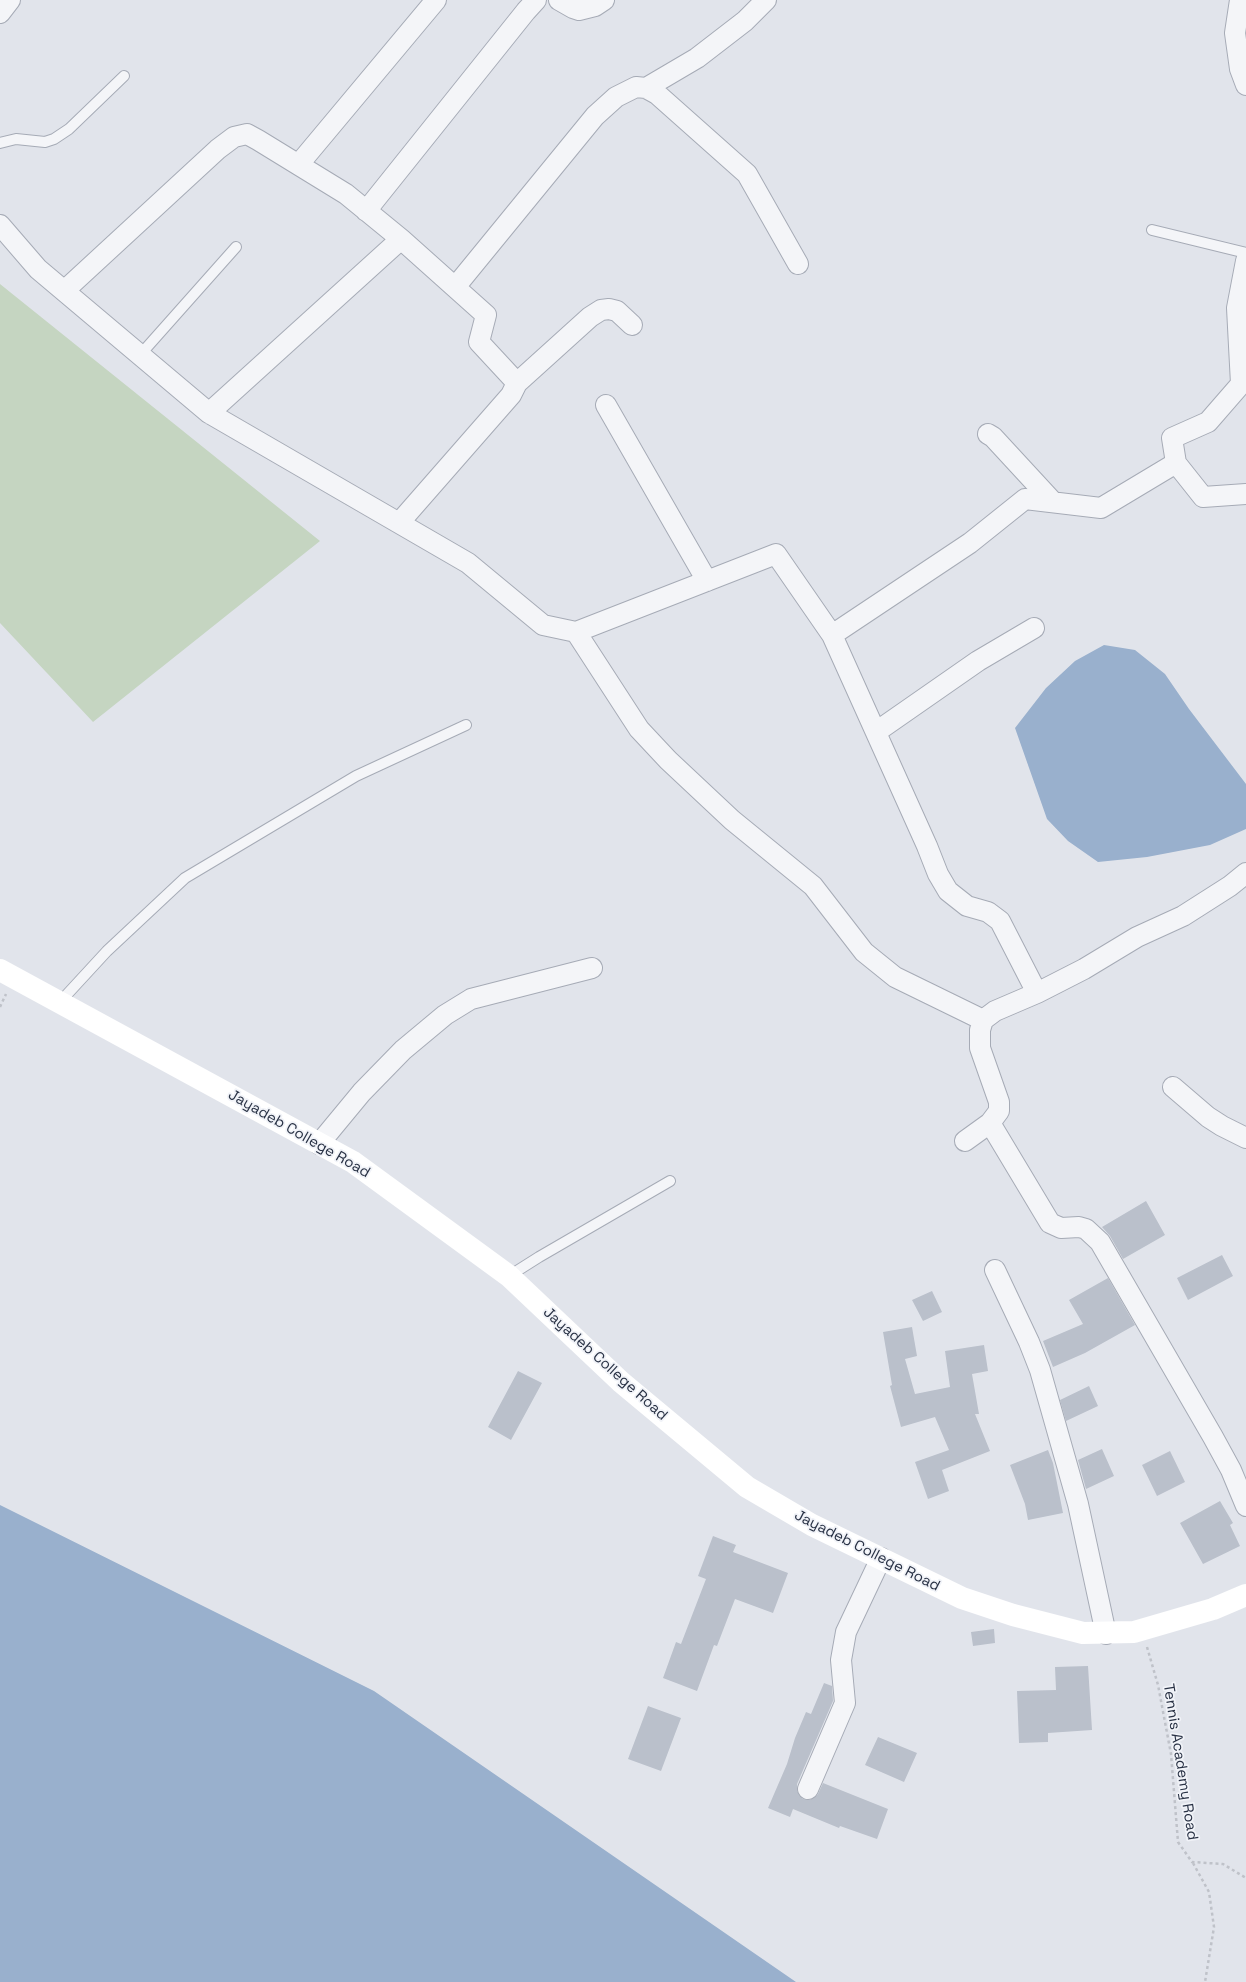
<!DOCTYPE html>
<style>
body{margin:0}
canvas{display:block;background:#e1e4eb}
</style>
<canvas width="1246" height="1982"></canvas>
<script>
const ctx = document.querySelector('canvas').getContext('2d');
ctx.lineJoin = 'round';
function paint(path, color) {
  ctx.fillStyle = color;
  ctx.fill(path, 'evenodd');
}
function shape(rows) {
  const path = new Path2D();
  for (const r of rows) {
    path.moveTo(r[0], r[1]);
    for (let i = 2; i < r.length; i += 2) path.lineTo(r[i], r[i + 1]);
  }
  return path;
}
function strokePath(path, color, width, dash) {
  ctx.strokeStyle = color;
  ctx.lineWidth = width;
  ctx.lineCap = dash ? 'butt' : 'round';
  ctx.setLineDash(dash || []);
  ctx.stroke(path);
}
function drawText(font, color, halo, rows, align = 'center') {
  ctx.font = font + ' "Space Grotesk",sans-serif';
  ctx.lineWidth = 3.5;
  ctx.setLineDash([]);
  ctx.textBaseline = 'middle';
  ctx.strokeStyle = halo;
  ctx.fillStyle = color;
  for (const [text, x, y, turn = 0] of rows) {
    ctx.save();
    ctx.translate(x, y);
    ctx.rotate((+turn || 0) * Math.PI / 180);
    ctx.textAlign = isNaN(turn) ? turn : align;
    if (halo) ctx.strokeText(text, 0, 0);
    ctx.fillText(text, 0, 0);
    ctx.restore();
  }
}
paint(shape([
 [0,284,320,541,93,722,0,623]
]), '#c5d5c1');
paint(shape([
 [1104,645,1135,650,1165,674,1189,709,1246,784,1246,829,1210,845,1147,857,1098,862,1068,841,1047,819,1015,728,1046,688,1075,661],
 [0,1505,374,1691,796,1982,0,1982]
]), '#99b0cd');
paint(shape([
 [1146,1201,1165,1235,1123,1259,1110,1236,1102,1227],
 [1222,1255,1233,1276,1188,1300,1177,1278],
 [1108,1278,1135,1325,1085,1353,1053,1367,1043,1341,1083,1324,1069,1300],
 [932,1291,942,1312,923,1321,912,1300],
 [912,1327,917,1356,905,1359,915,1394,950,1387,945,1351,984,1345,988,1371,972,1374,979,1414,975,1414,990,1451,942,1470,949,1491,928,1499,915,1462,949,1450,935,1417,901,1427,890,1386,892,1385,883,1332],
 [518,1371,542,1383,511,1440,488,1427],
 [1089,1386,1098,1406,1066,1421,1060,1400],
 [1102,1449,1114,1476,1086,1489,1078,1460],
 [1048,1450,1053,1463,1063,1513,1028,1520,1025,1504,1010,1465],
 [1170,1451,1185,1482,1157,1496,1142,1465],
 [1220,1501,1233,1523,1230,1525,1240,1546,1203,1564,1180,1523],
 [713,1536,736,1545,733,1552,788,1573,773,1613,735,1599,717,1646,714,1645,697,1691,663,1678,676,1642,681,1644,706,1579,698,1576],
 [994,1629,995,1643,973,1646,971,1632],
 [1088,1666,1092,1730,1048,1733,1048,1742,1019,1743,1017,1691,1056,1690,1055,1667],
 [824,1683,832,1686,833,1701,797,1784,797,1791,803,1799,810,1800,818,1794,823,1783,888,1809,877,1839,840,1826,839,1828,793,1809,790,1817,768,1808,787,1764,795,1738,806,1712,811,1714],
 [648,1706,681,1718,661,1771,628,1759],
 [878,1737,917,1753,904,1782,865,1765]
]), '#bac0cb');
const lane = shape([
 [0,143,16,139,45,142,54,139,69,129,124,76],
 [1152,230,1246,253],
 [140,355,236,247],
 [60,1002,107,951,185,878,356,776,466,725],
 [509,1276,539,1257,670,1181]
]);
const street = shape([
 [559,0,573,8,579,10,595,6,604,0],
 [1240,0,1235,33,1240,69,1246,85],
 [0,13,10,0],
 [646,88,697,58,745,21,766,0],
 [299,164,436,0],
 [366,211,526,11,536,0],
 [0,225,38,269,209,413],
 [1246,261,1237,308,1241,384,1208,422,1172,438,1176,463,1203,497,1246,494],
 [456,286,595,116,616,97,636,87,646,88,657,94,747,174,798,264],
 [64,291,218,149,234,137,247,134,258,140,346,194,401,239],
 [517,383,590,317,601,310,609,309,617,311,632,325],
 [606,405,707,581],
 [988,434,993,437,1053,502],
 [399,523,511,395,517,383,479,342,486,315,401,239,209,413,468,563,543,625,576,632,776,554,832,635],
 [576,632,639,729,668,760,732,820,813,886,864,952,895,977,983,1020],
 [876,732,978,661,1034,628],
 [1037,993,1000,921,988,912,967,906,948,891,938,874,927,846,832,635,970,543,1025,499,1101,508,1176,463],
 [1173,1087,1208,1117,1222,1126,1246,1138],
 [990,1123,1050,1223,1061,1228,1079,1227,1086,1229,1100,1242,1213,1437,1231,1470,1246,1506],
 [965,1141,990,1123,999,1111,999,1102,980,1048,980,1030,983,1020,995,1011,1037,993,1084,969,1137,937,1183,916,1230,886,1246,873],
 [319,1144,362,1092,403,1050,445,1015,471,999,592,968],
 [995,1270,1029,1342,1040,1370,1078,1504,1106,1634],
 [808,1789,845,1703,841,1660,846,1632,881,1558]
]);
strokePath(lane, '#a6abb6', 12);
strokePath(street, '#a6abb6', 22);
strokePath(shape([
 [0,1007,6,994],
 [1147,1647,1158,1685,1171,1754,1178,1842,1192,1862,1223,1864,1246,1878],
 [1193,1863,1209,1892,1214,1927,1205,1982]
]), '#bfc2c9', 2.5, [3, 3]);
strokePath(lane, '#f4f5f8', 10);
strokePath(street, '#f4f5f8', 20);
strokePath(shape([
 [0,970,353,1162,509,1276,621,1382,747,1487,812,1525,962,1598,1013,1615,1083,1633,1134,1632,1213,1609,1246,1595]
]), '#fff', 22);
drawText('15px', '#283144', '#f1f3f8', [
 ["Jayadeb College Road",299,1134,30],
 ["Jayadeb College Road",605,1364,42],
 ["Jayadeb College Road",867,1551,27],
 ["Tennis Academy Road",1180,1762,81]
]);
</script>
